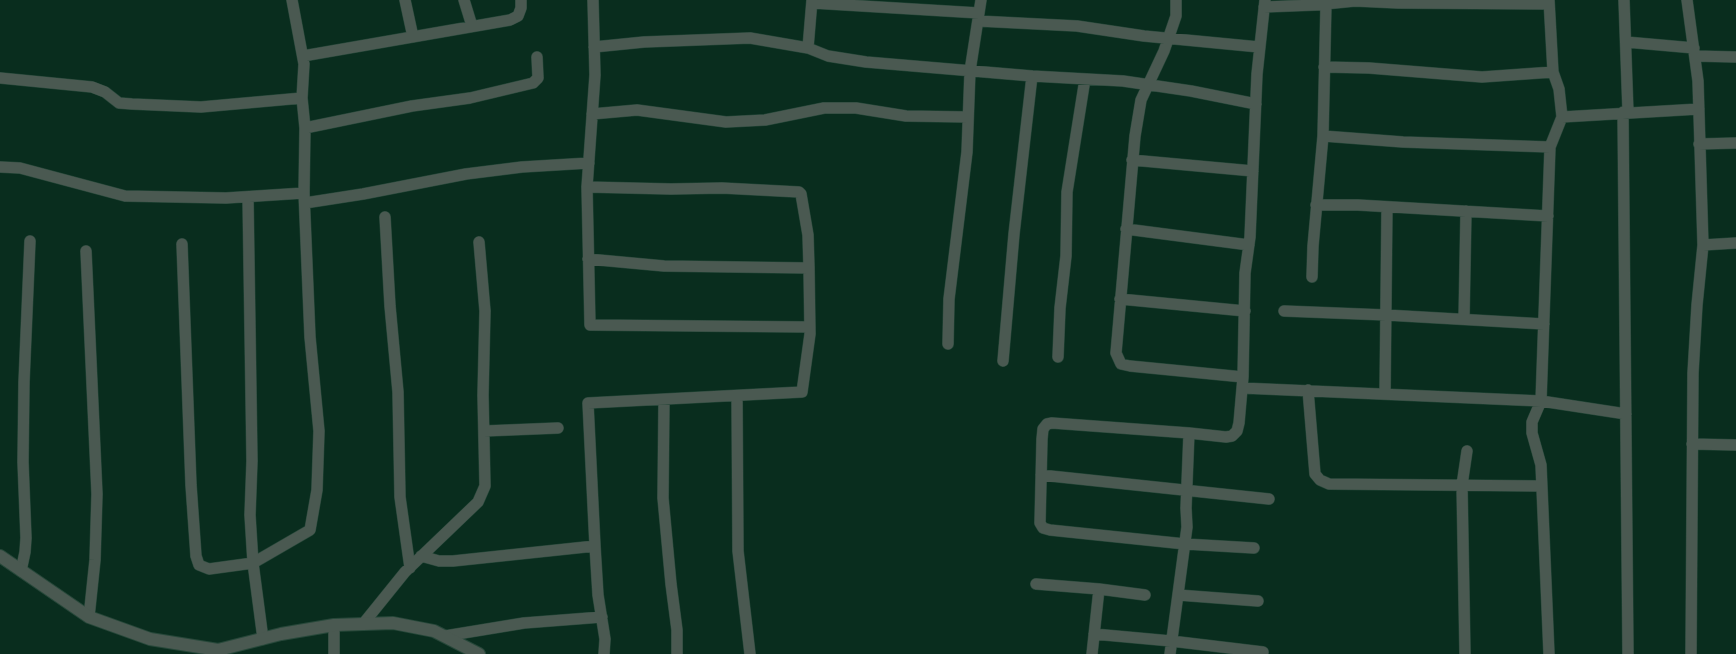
<!DOCTYPE html>
<style>
body{margin:0}
canvas{display:block;background:#092d1e}
</style>
<canvas width="1736" height="654"></canvas>
<script>
const ctx = document.querySelector('canvas').getContext('2d');
ctx.lineJoin = 'round';
function shape(rows) {
  const path = new Path2D();
  for (const r of rows) {
    path.moveTo(r[0], r[1]);
    for (let i = 2; i < r.length; i += 2) path.lineTo(r[i], r[i + 1]);
  }
  return path;
}
function strokePath(path, color, width, dash) {
  ctx.strokeStyle = color;
  ctx.lineWidth = width;
  ctx.lineCap = dash ? 'butt' : 'round';
  ctx.setLineDash(dash || []);
  ctx.stroke(path);
}
const minor = shape([
 [405,0,413,37],
 [464,0,472,26],
 [593,0,595,75,587,187,590,325,810,327],
 [1176,0,1176,16,1164,51,1141,100,1135,136,1116,353,1121,364,1130,366,1243,377],
 [1549,0,1553,72,1559,89,1562,117,1550,147,1541,401,1532,422,1532,433,1541,465,1549,654],
 [1624,0,1628,112],
 [1687,0,1698,81,1703,245,1736,243],
 [812,3,979,13],
 [1264,7,1315,5,1355,1,1398,3,1549,4],
 [978,21,1077,26,1144,36,1259,47],
 [1626,42,1694,48],
 [594,47,644,42,750,38,808,48,828,56,866,62,1032,76,1123,81,1191,91,1256,104],
 [808,48,812,0],
 [303,56,510,20,518,16,521,8,521,0],
 [1695,56,1736,57],
 [1324,67,1369,68,1482,77,1553,72],
 [0,78,92,87,105,92,119,103,132,104,201,107,302,98],
 [1623,112,1628,654],
 [592,114,637,110,726,122,765,120,824,108,856,108,906,116,968,117],
 [1562,117,1699,109],
 [305,128,412,106,470,98,533,83,538,78,537,57],
 [1323,136,1403,142,1550,147],
 [1699,144,1736,143],
 [1132,160,1253,171],
 [0,167,20,168,125,196,226,198,304,193],
 [587,187,671,189,722,188,799,192,801,194,808,235,809,268,810,334,802,392,588,403,595,546,598,595,605,639,604,654],
 [305,203,363,194,466,174,522,167,589,163],
 [1316,205,1358,205,1548,216],
 [385,217,390,306,398,392,400,497,410,568],
 [1126,229,1249,245],
 [182,244,191,485,196,556,199,565,209,569,253,563,250,515,252,461,248,197],
 [86,251,97,494,95,560,89,617],
 [588,259,664,266,809,268],
 [1312,277,1313,246,1323,136,1326,4],
 [1120,299,1245,311],
 [1284,311,1386,315,1544,324],
 [1464,319,1466,211],
 [948,344,949,299,967,152,970,71,981,0],
 [1058,357,1060,308,1066,256,1067,192,1085,79],
 [1003,361,1014,234,1032,76],
 [1242,388,1541,401,1626,414],
 [1308,390,1315,474,1320,480,1329,484,1541,486],
 [1385,394,1387,207],
 [737,396,738,551,750,654],
 [664,400,663,498,671,584,677,630,677,654],
 [484,431,558,428],
 [1189,433,1052,423,1047,424,1043,429,1042,439,1040,523,1043,528,1050,530,1185,544,1254,548],
 [1692,444,1736,445],
 [1041,475,1269,499],
 [421,556,439,561,453,561,595,546],
 [21,571,25,552,26,538,23,462,24,382,30,241],
 [1036,584,1099,589,1092,654],
 [1099,589,1145,595],
 [1178,595,1258,601],
 [363,624,405,572,478,502,485,486,483,395,485,311,479,242],
 [1094,634,1171,641,1263,652],
 [445,636,524,623,602,617],
 [263,639,253,563,310,530,317,490,319,431,310,337,304,193,305,128,302,98,304,64,292,0],
 [334,654,334,625],
 [1170,654,1187,527,1186,508,1189,433,1226,437,1232,436,1237,431,1239,423,1243,377,1245,273,1250,237,1257,74,1265,0],
 [1465,654,1462,485,1467,451],
 [1691,654,1693,373,1697,305,1703,245]
]);
const tertiary = shape([
 [0,556,89,617,150,639,218,650,281,634,334,625,393,623,434,631,479,654]
]);
strokePath(minor, '#27483a', 12);
strokePath(tertiary, '#27483a', 14);
strokePath(minor, '#4a5951', 11);
strokePath(tertiary, '#4a5951', 12);
</script>
